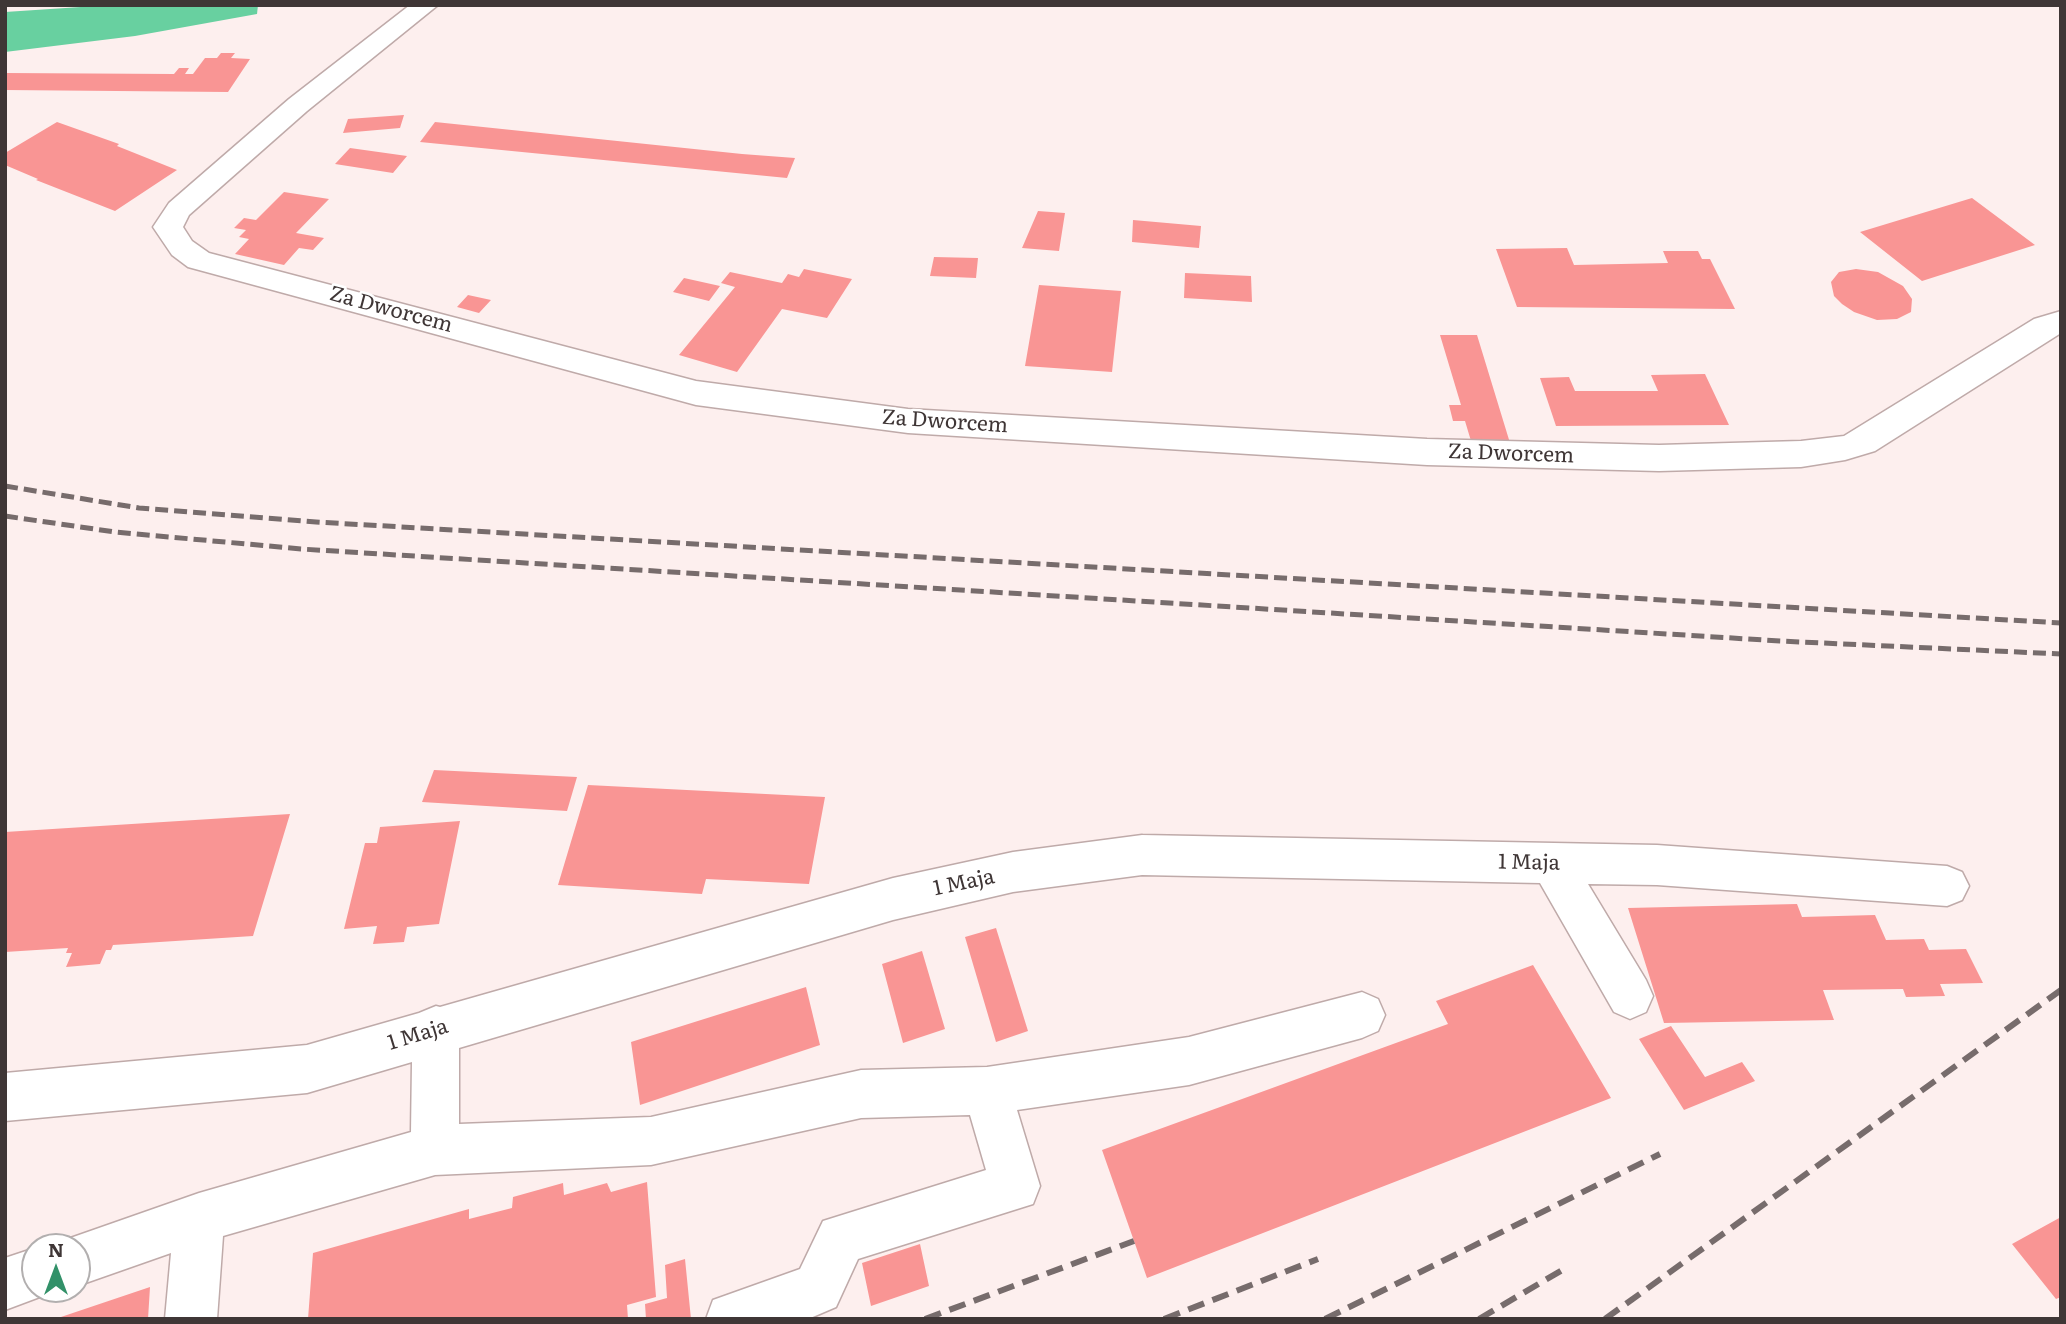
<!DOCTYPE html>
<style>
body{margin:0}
#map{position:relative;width:2066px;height:1324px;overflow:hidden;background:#fdefee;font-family:Literata,serif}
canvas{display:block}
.frame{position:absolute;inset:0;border:7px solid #3f3636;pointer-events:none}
.north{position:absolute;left:21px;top:1233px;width:70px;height:70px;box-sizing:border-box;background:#fff;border:2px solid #b2afaf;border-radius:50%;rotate:0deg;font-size:19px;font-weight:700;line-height:28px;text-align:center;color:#3f3636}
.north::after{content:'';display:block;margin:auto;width:24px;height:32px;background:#329169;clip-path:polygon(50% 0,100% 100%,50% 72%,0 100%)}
</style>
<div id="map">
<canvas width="2066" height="1324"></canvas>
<div class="frame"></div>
<div class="north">N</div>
</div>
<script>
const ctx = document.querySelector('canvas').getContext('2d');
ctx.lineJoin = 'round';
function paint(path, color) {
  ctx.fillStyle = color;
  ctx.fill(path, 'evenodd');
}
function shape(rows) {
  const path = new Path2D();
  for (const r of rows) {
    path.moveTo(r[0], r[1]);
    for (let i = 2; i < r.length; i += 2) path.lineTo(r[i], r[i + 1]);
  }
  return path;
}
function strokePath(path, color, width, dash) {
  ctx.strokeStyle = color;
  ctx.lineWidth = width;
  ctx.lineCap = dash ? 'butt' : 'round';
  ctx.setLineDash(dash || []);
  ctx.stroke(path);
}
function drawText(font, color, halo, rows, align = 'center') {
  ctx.font = font + ' Literata,serif';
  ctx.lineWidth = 5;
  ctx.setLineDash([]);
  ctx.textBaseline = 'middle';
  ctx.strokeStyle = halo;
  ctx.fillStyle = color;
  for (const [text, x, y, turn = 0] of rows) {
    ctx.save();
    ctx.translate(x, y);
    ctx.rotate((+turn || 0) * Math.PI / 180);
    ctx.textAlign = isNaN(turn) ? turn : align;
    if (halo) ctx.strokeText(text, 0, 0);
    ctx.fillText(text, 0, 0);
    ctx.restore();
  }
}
paint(shape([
 [111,5,258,5,257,14,135,36,5,52,5,12]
]), '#68d0a0');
paint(shape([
 [221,53,235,53,231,58,250,59,228,92,5,90,5,73,174,74,179,68,189,68,185,74,193,74,205,58,217,58],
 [404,115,400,128,343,133,348,119],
 [57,122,119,144,117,146,177,170,115,211,36,180,38,179,5,165,5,153],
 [435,122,742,154,795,158,787,178,420,142],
 [350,148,407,156,393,173,335,164],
 [284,192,329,199,296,233,324,238,313,250,299,248,284,265,235,254,249,239,239,237,246,230,234,228,244,218,256,220],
 [1972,198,2035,245,1922,281,1860,232],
 [1038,211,1065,213,1059,251,1022,248],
 [1133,220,1201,226,1199,248,1132,242],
 [1567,248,1574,265,1668,263,1663,251,1698,251,1702,259,1710,259,1735,309,1517,307,1496,249],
 [934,257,978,258,976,278,930,276],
 [804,269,852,279,827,318,782,309,737,372,679,355,735,287,721,283,730,272,782,283,788,274,799,277],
 [1856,269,1878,272,1903,286,1912,299,1911,312,1897,319,1877,320,1854,312,1842,304,1834,296,1831,282,1839,272],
 [1185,273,1251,276,1252,302,1184,298],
 [684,278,720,286,709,301,673,292],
 [1039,285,1121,291,1112,372,1025,366],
 [468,295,491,300,479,313,457,307],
 [1440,335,1477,335,1510,443,1471,441,1465,421,1453,421,1449,405,1461,405],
 [1705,374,1729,425,1556,426,1540,378,1569,377,1575,391,1658,391,1651,375],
 [434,770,577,777,567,811,422,802],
 [588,785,825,797,809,884,706,879,702,894,558,885],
 [290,814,253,936,113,945,111,950,106,950,100,964,66,967,72,953,66,953,68,948,5,952,5,832],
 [460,821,439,924,407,927,404,942,373,944,377,926,344,929,365,843,377,843,380,827],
 [1797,904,1802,917,1875,915,1886,940,1924,939,1929,950,1966,949,1983,983,1940,984,1945,996,1906,997,1903,989,1823,990,1834,1020,1664,1023,1628,908],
 [996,928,1028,1031,996,1042,965,937],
 [922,951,945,1029,903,1043,882,964],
 [1533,965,1611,1098,1147,1278,1102,1150,1448,1024,1436,1001],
 [806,987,820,1045,640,1105,631,1042],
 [1671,1026,1705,1077,1742,1062,1755,1081,1684,1110,1639,1039],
 [647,1182,656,1297,627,1305,628,1319,308,1319,313,1253,469,1209,469,1219,512,1208,513,1197,563,1183,564,1195,607,1183,611,1192],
 [2061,1217,2061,1297,2056,1299,2012,1244],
 [920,1244,929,1286,871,1306,862,1263],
 [685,1259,691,1319,646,1319,645,1304,667,1298,665,1265],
 [150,1287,148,1319,58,1319,58,1318]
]), '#f99594');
const minor = shape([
 [410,5,438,5,307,111,189,215,183,227,192,241,209,253,696,381,908,409,1427,439,1659,445,1801,441,1844,436,2034,319,2061,311,2061,333,1875,451,1845,460,1801,467,1659,471,1427,465,908,433,696,405,188,267,172,255,153,227,169,203,289,99,410,5],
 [1142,835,1657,845,1947,866,1962,872,1969,886,1962,900,1947,906,1657,885,1588,884,1646,980,1653,996,1646,1012,1630,1019,1614,1012,1540,883,1142,875,1013,892,893,920,459,1048,459,1124,651,1117,861,1070,987,1067,1189,1037,1362,992,1378,999,1385,1015,1378,1031,1362,1038,1189,1085,1017,1110,1040,1186,1033,1204,858,1259,836,1307,808,1319,706,1319,713,1300,800,1269,823,1221,986,1170,970,1115,861,1118,651,1165,435,1175,223,1236,217,1319,165,1319,171,1253,77,1286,77,1247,57,1247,59,1242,199,1193,411,1132,412,1062,307,1093,5,1121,5,1073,307,1045,419,1013,436,1006,440,1007,893,878,1013,852,1142,835],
 [35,1248,35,1289,55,1289,53,1292,5,1310,5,1258,35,1248]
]);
strokePath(minor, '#bfaaa9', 3);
paint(minor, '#fff');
strokePath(shape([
 [5,486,139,508,316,522,2061,623],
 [5,516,115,532,301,549,1780,641,2061,654]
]), '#776c6c', 5, [13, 6]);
strokePath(shape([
 [925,1319,1134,1241],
 [1164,1319,1318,1259],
 [1325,1319,1660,1154],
 [1479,1319,1564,1269],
 [1605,1319,2061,990]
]), '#776c6c', 6, [17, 9]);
drawText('21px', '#3f3636', '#fff', [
 ["Za Dworcem",391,310,15],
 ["Za Dworcem",945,422,4],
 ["Za Dworcem",1511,454,2],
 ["1 Maja",1529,863,1],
 ["1 Maja",964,883,-12],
 ["1 Maja",418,1035,-17]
]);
</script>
